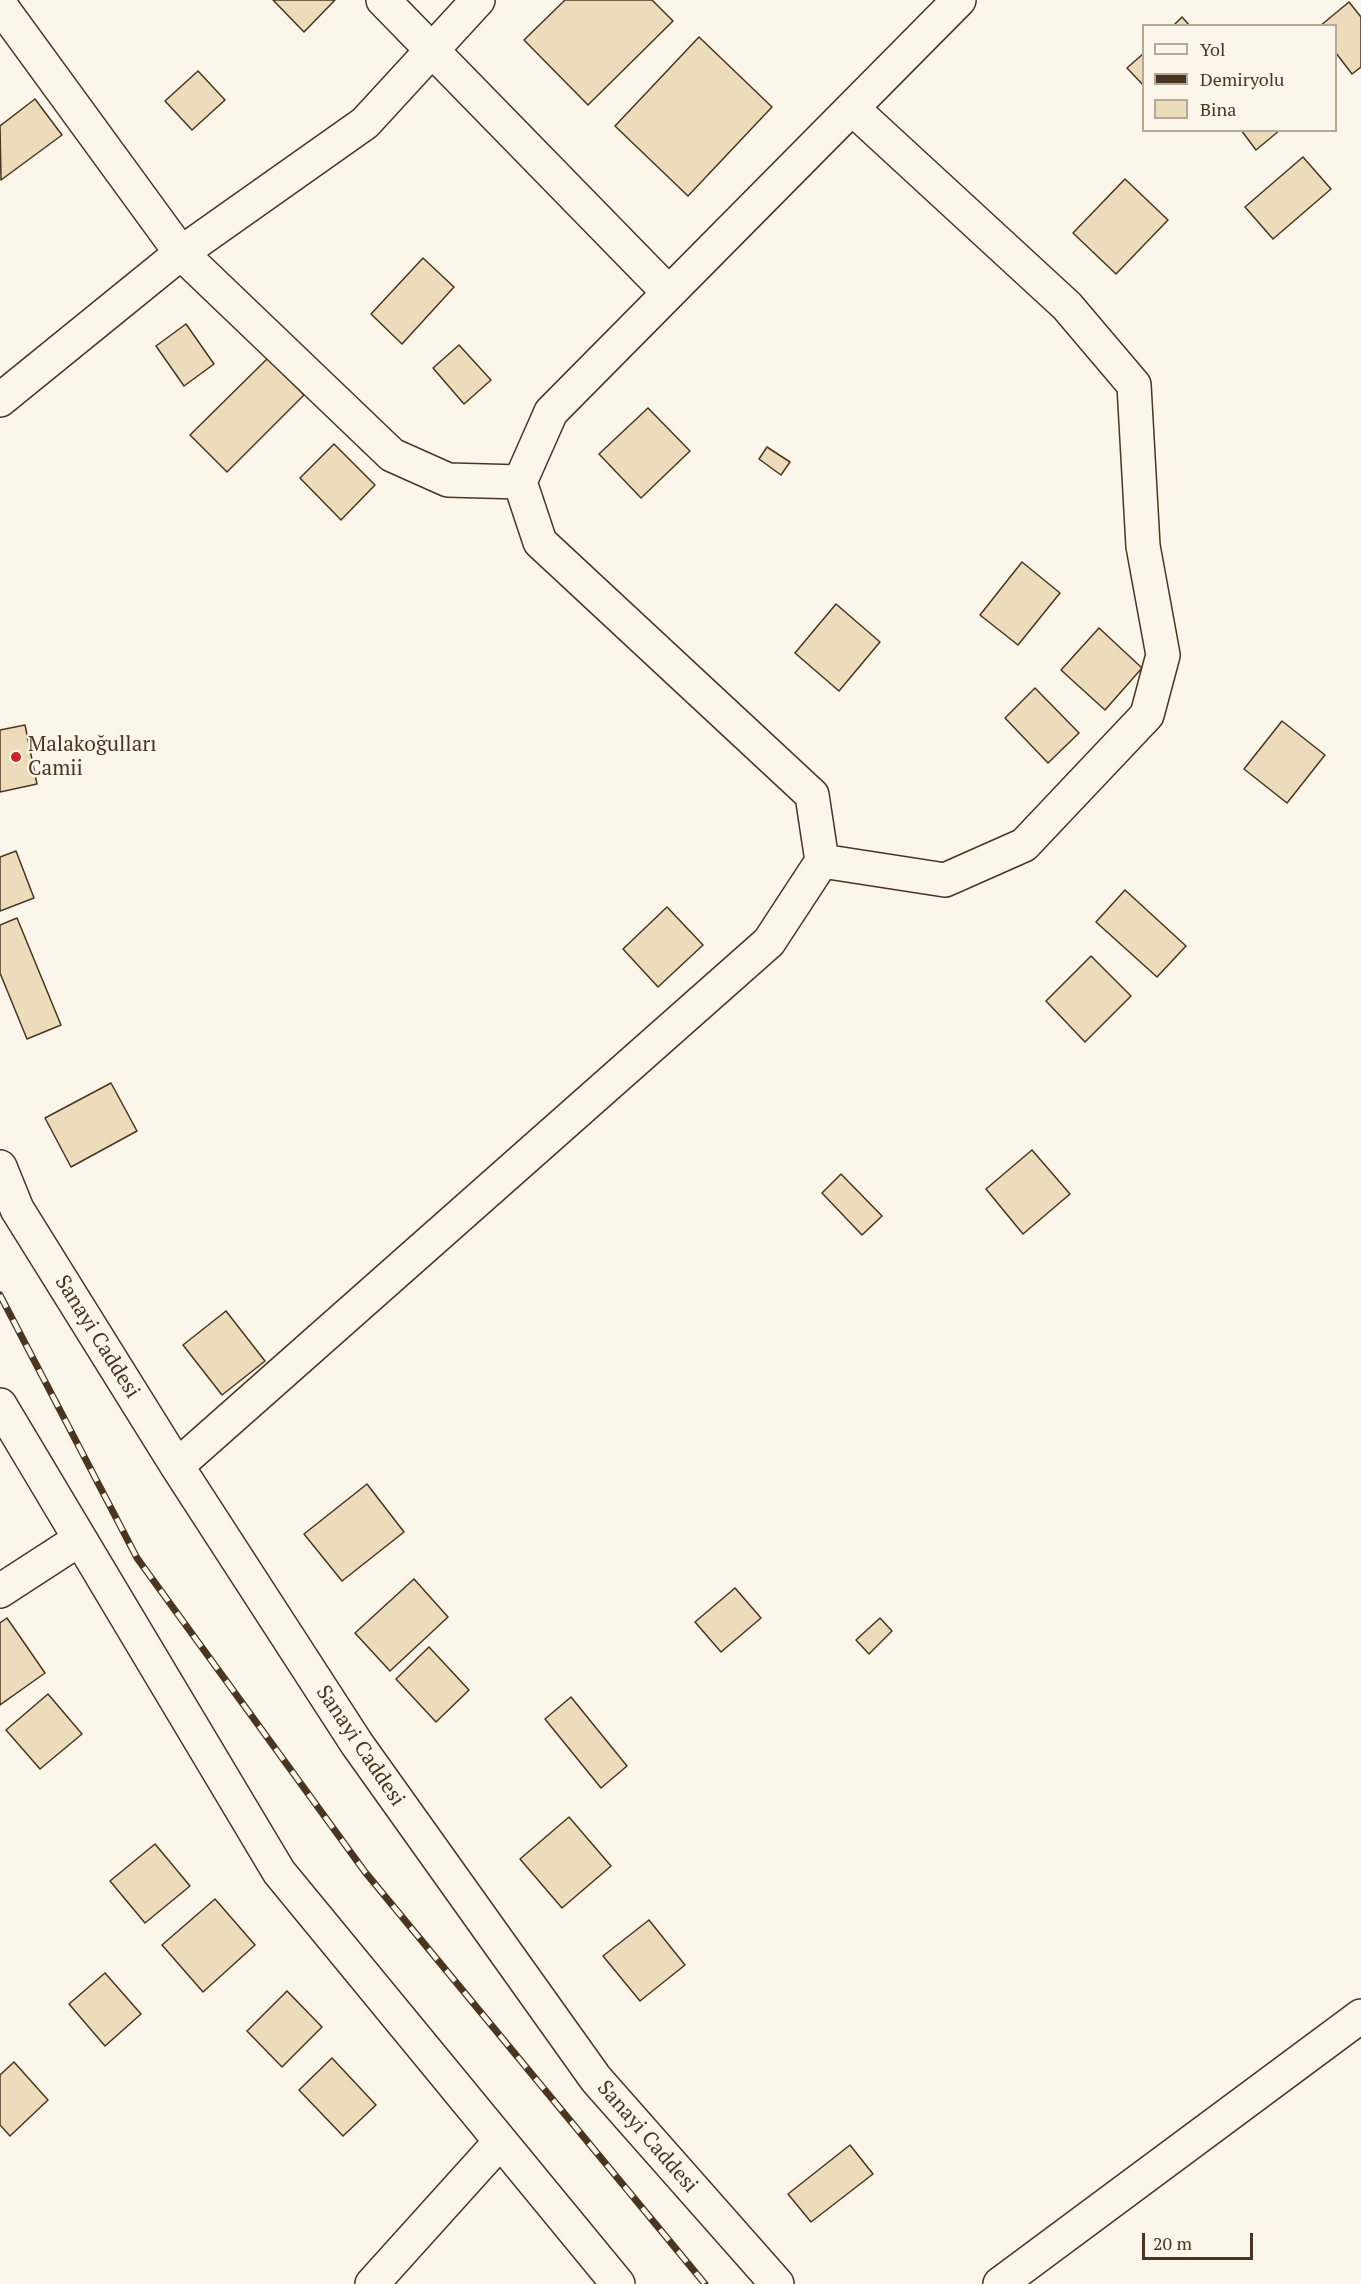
<!DOCTYPE html>
<meta charset="utf-8">
<style>
body{margin:0}
#map{position:relative;width:1361px;height:2284px;overflow:hidden;background:#fbf6e9;font-family:"PT Serif",serif}
canvas{display:block}
.legend{position:absolute;left:1142px;top:24px;width:195px;height:108px;box-sizing:border-box;background:#fbf6e9;border:2px solid #b4a999;margin:0;padding:8px 10px;list-style:none;font-size:18px;color:#4a3520}
.legend li{display:flex;align-items:center;gap:12px;height:30px}
.legend b{width:30px;border:2px solid #b4a999}
.scale{position:absolute;left:1142px;top:2233px;width:111px;height:27px;box-sizing:border-box;border:3px solid #4a3520;border-top:0;padding-left:8px;font-size:18px;line-height:21px;white-space:nowrap;color:#4a3520;-webkit-text-stroke:4px #fbf6e9;paint-order:stroke}
</style>
<div id="map">
<canvas width="1361" height="2284"></canvas>
<ul class="legend">
<li><b style="height:8px;background:#fbf6e9"></b>Yol</li>
<li><b style="height:8px;background:#4a3520"></b>Demiryolu</li>
<li><b style="height:16px;background:#ecdcbc"></b>Bina</li>
</ul>
<div class="scale">20 m</div>
</div>
<script>
const ctx = document.querySelector('canvas').getContext('2d');
ctx.lineJoin = 'round';
function paint(path, color) {
  ctx.fillStyle = color;
  ctx.fill(path, 'evenodd');
}
function shape(rows) {
  const path = new Path2D();
  for (const r of rows) {
    path.moveTo(r[0], r[1]);
    for (let i = 2; i < r.length; i += 2) path.lineTo(r[i], r[i + 1]);
  }
  return path;
}
function strokePath(path, color, width, dash) {
  ctx.strokeStyle = color;
  ctx.lineWidth = width;
  ctx.lineCap = dash ? 'butt' : 'round';
  ctx.setLineDash(dash || []);
  ctx.stroke(path);
}
function drawText(font, color, halo, rows, align = 'center') {
  ctx.font = font + ' "PT Serif",serif';
  ctx.lineWidth = 4.5;
  ctx.setLineDash([]);
  ctx.textBaseline = 'middle';
  ctx.strokeStyle = halo;
  ctx.fillStyle = color;
  for (const [text, x, y, turn = 0] of rows) {
    ctx.save();
    ctx.translate(x, y);
    ctx.rotate((+turn || 0) * Math.PI / 180);
    ctx.textAlign = isNaN(turn) ? turn : align;
    if (halo) ctx.strokeText(text, 0, 0);
    ctx.fillText(text, 0, 0);
    ctx.restore();
  }
}
const building = shape([
 [273,0,335,0,304,32,273,0],
 [565,0,652,0,673,21,588,105,524,40,565,0],
 [1349,2,1361,17,1361,67,1352,74,1336,53,1336,26,1320,26,1349,2],
 [1182,17,1190,26,1173,26,1182,17],
 [699,37,772,107,688,196,615,126,699,37],
 [1144,53,1144,86,1127,68,1144,53],
 [198,71,225,100,192,130,165,101,198,71],
 [35,99,62,135,1,180,0,126,35,99],
 [1241,130,1280,130,1256,150,1241,130],
 [1303,157,1331,189,1273,239,1245,207,1303,157],
 [1125,179,1168,220,1116,274,1073,233,1125,179],
 [423,258,454,287,402,344,371,314,423,258],
 [186,324,214,364,184,386,156,346,186,324],
 [459,345,491,380,464,404,433,368,459,345],
 [268,358,304,395,227,472,190,435,268,358],
 [648,408,690,451,641,498,599,454,648,408],
 [334,444,375,485,341,520,300,478,334,444],
 [767,447,790,462,781,475,759,459,767,447],
 [1022,562,1060,593,1018,645,980,615,1022,562],
 [836,604,880,642,839,691,795,653,836,604],
 [1099,628,1142,668,1105,710,1061,670,1099,628],
 [1035,688,1079,733,1048,763,1005,718,1035,688],
 [1282,721,1325,755,1287,803,1244,769,1282,721],
 [25,725,37,784,0,792,0,730,25,725],
 [16,851,34,898,0,911,0,857,16,851],
 [1125,890,1186,946,1157,977,1096,922,1125,890],
 [667,907,703,945,658,987,623,949,667,907],
 [17,918,61,1025,27,1039,0,973,0,925,17,918],
 [1091,956,1131,996,1085,1042,1046,1001,1091,956],
 [111,1083,137,1131,71,1167,45,1118,111,1083],
 [1032,1150,1070,1194,1023,1234,986,1189,1032,1150],
 [841,1174,882,1216,862,1235,822,1193,841,1174],
 [226,1311,265,1361,222,1395,183,1345,226,1311],
 [367,1484,404,1532,342,1581,304,1534,367,1484],
 [414,1579,448,1617,390,1671,355,1633,414,1579],
 [735,1588,761,1618,721,1652,695,1622,735,1588],
 [7,1618,45,1673,0,1705,0,1623,7,1618],
 [880,1618,892,1631,869,1654,856,1640,880,1618],
 [429,1647,469,1690,436,1722,396,1679,429,1647],
 [48,1694,82,1734,40,1769,6,1730,48,1694],
 [571,1697,627,1766,601,1788,545,1719,571,1697],
 [569,1817,611,1866,562,1908,520,1859,569,1817],
 [155,1844,190,1886,145,1923,110,1881,155,1844],
 [215,1899,255,1945,203,1992,162,1945,215,1899],
 [649,1920,685,1965,640,2001,603,1956,649,1920],
 [105,1973,141,2014,105,2046,69,2004,105,1973],
 [287,1991,322,2027,282,2067,247,2031,287,1991],
 [332,2058,376,2105,343,2136,299,2090,332,2058],
 [14,2062,48,2100,10,2136,0,2125,0,2075,14,2062],
 [850,2145,873,2174,811,2222,788,2194,850,2145]
]);
paint(building, '#ecdcbc');
strokePath(building, '#4a3520', 1.5);
const minor = shape([
 [383,0,669,293],
 [0,5,181,253,392,455,448,480,520,482],
 [0,400,181,253,365,123,478,0],
 [822,861,945,880,1024,845,1147,715,1163,655,1143,546,1134,385,1067,306,852,108],
 [0,1167,17,1209,177,1466,357,1744,596,2079,777,2284],
 [0,1405,279,1872,618,2284],
 [177,1466,769,942,822,861,812,795,540,542,520,482,551,412,959,0],
 [0,1591,80,1539],
 [372,2284,500,2142],
 [1000,2284,1361,2016]
]);
strokePath(minor, '#4a3520', 36);
strokePath(minor, '#fbf6e9', 33);
const rail = shape([
 [0,1295,137,1558,365,1872,705,2284]
]);
strokePath(rail, '#4a3520', 7);
strokePath(rail, '#fbf6e9', 4.5, [14]);
for (const [x, y, r, color] of [
 [16,757,6,"#c62828"]
]) {
  const dot = new Path2D();
  dot.arc(x, y, r, 0, 2 * Math.PI);
  ctx.fillStyle = color;
  ctx.fill(dot);
  strokePath(dot, '#fbf6e9', 2);
}
drawText('21px', '#4a3520', '#fbf6e9', [
 ["Malakoğulları",28,745],
 ["Camii",28,769]
], 'left');
drawText('21px', '#4a3520', '#fbf6e9', [
 ["Sanayi Caddesi",97,1337,58],
 ["Sanayi Caddesi",360,1746,56],
 ["Sanayi Caddesi",647,2137,49]
]);
</script>
